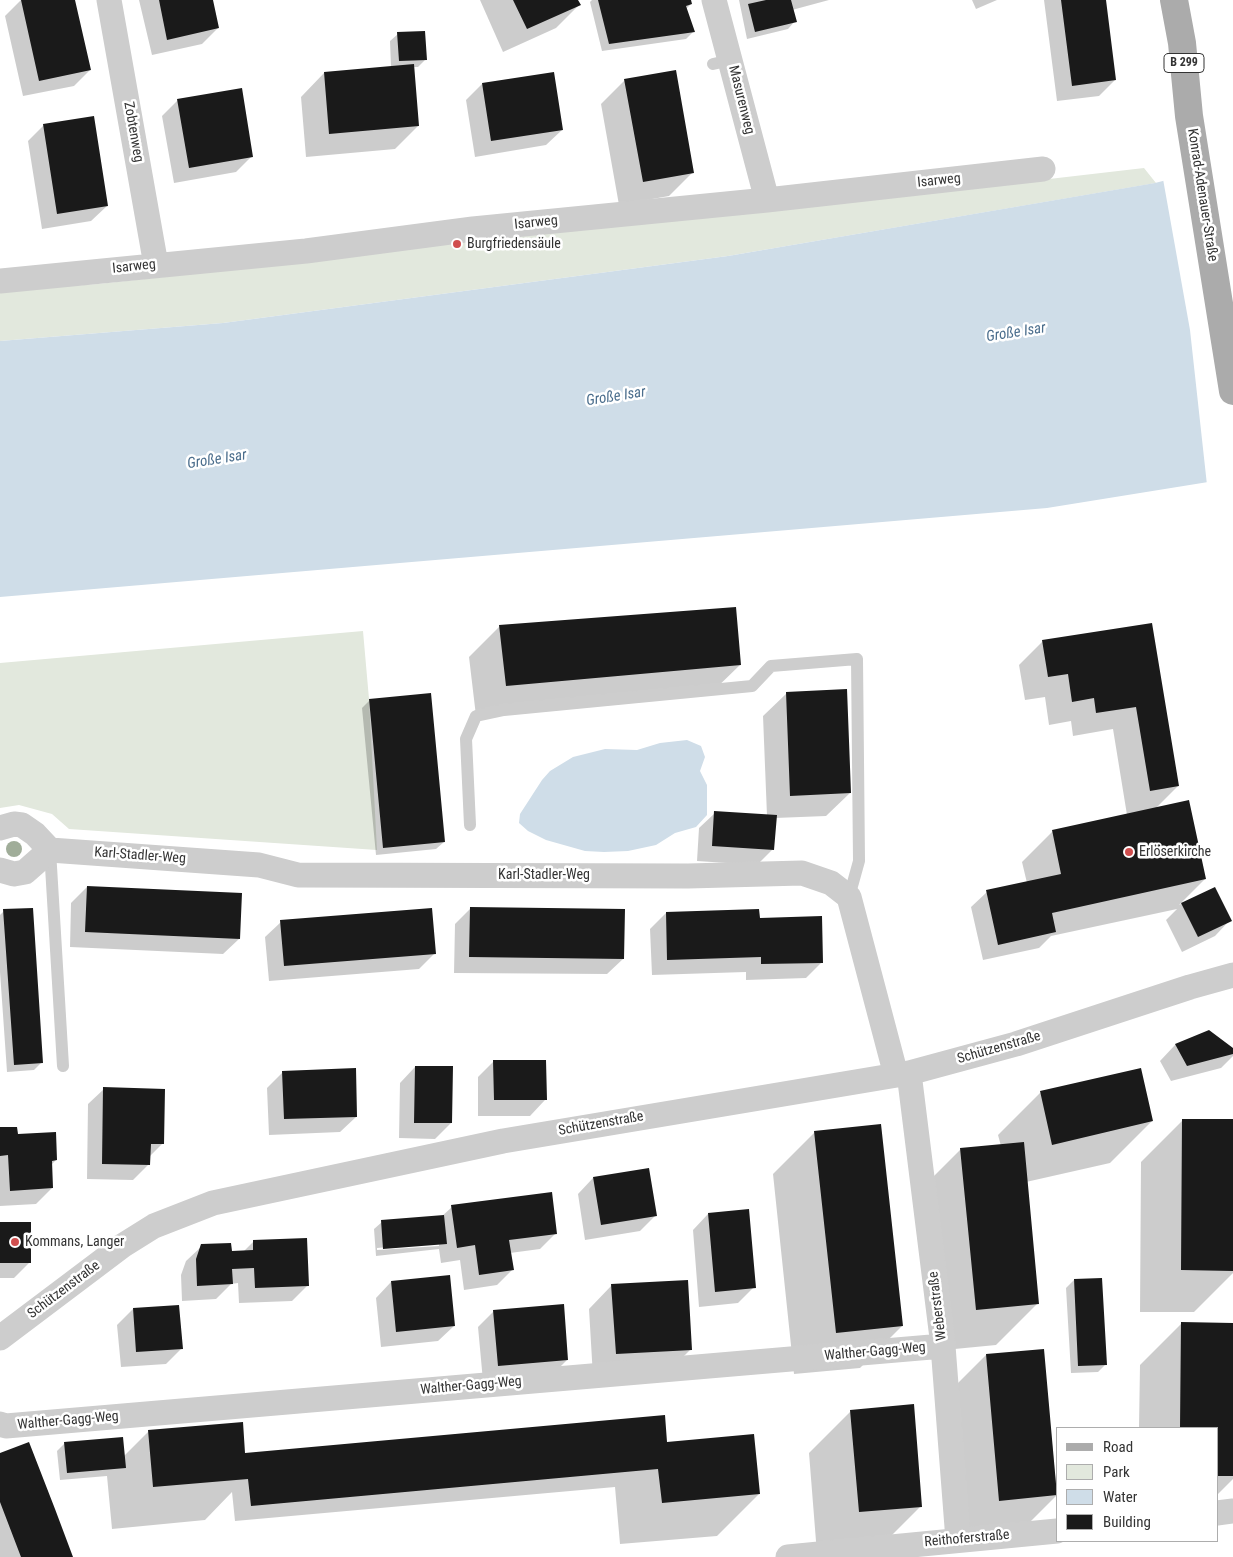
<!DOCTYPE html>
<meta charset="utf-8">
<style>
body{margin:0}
#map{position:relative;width:1233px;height:1557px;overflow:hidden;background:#fff;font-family:"Roboto Condensed",sans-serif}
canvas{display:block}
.legend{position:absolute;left:1056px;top:1427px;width:162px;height:115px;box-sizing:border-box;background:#fff;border:1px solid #adadad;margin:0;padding:6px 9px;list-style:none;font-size:15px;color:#333}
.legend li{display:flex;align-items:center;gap:10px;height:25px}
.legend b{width:25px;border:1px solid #adadad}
</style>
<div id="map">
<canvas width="1233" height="1557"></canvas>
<ul class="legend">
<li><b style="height:6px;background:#ababab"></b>Road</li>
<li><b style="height:14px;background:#e2e8dd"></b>Park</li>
<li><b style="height:14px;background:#cfdde8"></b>Water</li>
<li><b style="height:14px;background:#1a1a1a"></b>Building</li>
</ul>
</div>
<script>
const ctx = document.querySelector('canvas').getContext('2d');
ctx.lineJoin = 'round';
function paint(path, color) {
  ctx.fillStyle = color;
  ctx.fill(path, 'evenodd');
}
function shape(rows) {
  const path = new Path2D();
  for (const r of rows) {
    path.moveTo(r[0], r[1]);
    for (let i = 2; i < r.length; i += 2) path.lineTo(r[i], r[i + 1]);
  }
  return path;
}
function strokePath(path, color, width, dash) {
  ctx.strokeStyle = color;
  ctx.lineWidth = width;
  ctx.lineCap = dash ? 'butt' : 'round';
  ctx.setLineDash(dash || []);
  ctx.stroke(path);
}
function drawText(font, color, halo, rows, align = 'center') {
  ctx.font = font + ' "Roboto Condensed",sans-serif';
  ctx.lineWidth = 5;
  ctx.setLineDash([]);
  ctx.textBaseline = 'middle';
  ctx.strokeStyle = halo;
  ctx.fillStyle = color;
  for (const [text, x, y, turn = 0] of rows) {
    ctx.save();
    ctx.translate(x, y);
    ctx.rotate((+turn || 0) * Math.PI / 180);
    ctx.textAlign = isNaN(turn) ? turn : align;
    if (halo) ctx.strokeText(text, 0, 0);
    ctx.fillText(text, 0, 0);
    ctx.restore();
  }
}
paint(shape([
 [1144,168,1156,183,728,256,223,323,0,341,0,291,98,284,313,261,484,240,799,208],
 [363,631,369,699,377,850,69,829,52,814,19,805,0,808,0,663]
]), '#e2e8dd');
paint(shape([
 [1233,163,1233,478,1047,508,0,597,0,341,223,323,728,256,1155,183],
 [687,740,701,746,705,757,700,771,707,785,707,815,696,827,675,833,656,845,628,851,604,852,585,851,546,840,528,831,519,823,520,814,542,780,550,771,573,757,605,749,637,750,660,743]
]), '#cfdde8');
paint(shape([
 [1233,160,1233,481,1207,485,1190,330,1163,179]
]), '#fff');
paint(shape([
 [21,0,74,0,90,70,74,86,23,96,5,16],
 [139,0,211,0,218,28,202,44,152,55],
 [480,0,577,0,579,5,556,28,503,52],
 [592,0,689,0,691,4,686,9,693,32,686,39,602,51,590,2],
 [739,0,829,0,792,10,795,21,788,29,747,39],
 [972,0,997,0,976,9],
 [1044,0,1105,0,1115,80,1099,96,1057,101],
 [398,34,426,59,418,67,413,67,418,126,395,149,306,157,301,97,324,73,391,67,390,41],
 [625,80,693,172,669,196,619,205,601,104],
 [482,84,562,130,546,145,475,157,466,100],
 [178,100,252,156,236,172,174,183,162,116],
 [44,125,107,206,91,221,42,229,28,141],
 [1151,624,1178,786,1155,809,1205,879,1179,905,1214,888,1230,920,1215,936,1182,952,1166,920,1177,909,1051,936,1039,948,983,960,971,907,987,892,1027,883,1022,862,1053,831,1127,815,1113,729,1073,736,1071,721,1049,725,1045,697,1025,700,1019,665,1043,641],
 [500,626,740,665,709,695,476,716,469,657],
 [787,693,850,793,826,816,775,818,773,849,757,865,697,861,699,828,715,813,767,816,763,716],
 [370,700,444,842,436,849,376,855,362,708],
 [87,887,239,939,223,954,70,947,71,903],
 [471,908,623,959,607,974,454,973,455,924],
 [4,911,42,1062,34,1070,7,1072,0,972,0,915],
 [666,913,758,920,822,962,806,978,746,980,746,972,652,975,650,929],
 [281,922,435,953,419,969,269,981,265,937],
 [1209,1031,1233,1050,1233,1056,1221,1068,1171,1081,1160,1061,1175,1045],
 [494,1061,545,1100,530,1116,478,1116,478,1077],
 [415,1067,451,1123,435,1139,399,1138,400,1083],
 [283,1072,356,1117,340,1132,269,1135,267,1088],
 [104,1089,163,1143,149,1157,149,1164,133,1180,87,1179,88,1104],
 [1040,1093,1152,1121,1110,1163,1026,1182,1038,1303,996,1345,934,1351,919,1191,961,1149,1001,1146,998,1135],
 [1183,1120,1233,1120,1233,1273,1194,1312,1140,1312,1141,1162],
 [0,1129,17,1135,56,1160,51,1165,52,1188,36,1204,0,1206],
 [815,1132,902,1326,860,1368,794,1374,773,1174],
 [593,1178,656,1215,640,1231,585,1240,578,1194],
 [452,1207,556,1233,540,1249,510,1253,512,1270,497,1285,464,1290,460,1260,441,1263,439,1249,376,1256,374,1229,382,1222,441,1217],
 [439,1243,439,1246,377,1250,377,1248],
 [708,1214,754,1287,738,1303,699,1307,693,1230],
 [0,1223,30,1262,14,1278,0,1278],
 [254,1241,308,1285,292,1301,239,1303,238,1283,231,1284,216,1299,182,1301,181,1275,186,1261,202,1246,230,1253,243,1252],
 [1074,1280,1105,1365,1098,1372,1071,1373,1066,1288],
 [391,1282,454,1326,438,1341,381,1347,376,1298],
 [612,1285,691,1349,668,1372,593,1377,589,1309],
 [178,1306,182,1348,166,1364,121,1367,117,1325,133,1309],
 [494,1311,567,1360,551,1376,483,1381,478,1327],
 [1182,1323,1233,1324,1233,1479,1217,1495,1217,1428,1139,1428,1140,1365],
 [1043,1350,1057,1495,1015,1537,958,1542,944,1397,986,1355],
 [851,1411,921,1506,879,1548,817,1554,809,1453],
 [149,1431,244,1455,666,1443,759,1494,717,1536,620,1544,615,1487,235,1521,232,1492,205,1520,112,1529,107,1476,60,1480,57,1451,65,1443,124,1456],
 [0,1454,72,1557,0,1557]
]), '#0003');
paint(shape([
 [21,0,75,0,91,70,39,81],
 [159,0,213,0,219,28,167,40],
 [513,0,578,0,581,5,527,29],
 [598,0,691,0,692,4,686,6,695,32,609,44],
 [766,0,791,0,797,22,755,32,748,4],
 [1061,0,1106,0,1116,80,1072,86],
 [425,31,427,60,399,61,397,32],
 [414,64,419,126,329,134,324,72],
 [676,70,694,173,643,182,624,79],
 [554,72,563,130,491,141,482,83],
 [242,88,253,157,189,168,177,99],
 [94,116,108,206,57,214,43,124],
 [736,607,741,665,506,686,499,625],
 [1152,623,1179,786,1150,791,1136,707,1096,713,1094,698,1072,702,1068,674,1048,677,1042,640],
 [847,689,851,793,790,796,786,692],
 [431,693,445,842,383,848,369,699],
 [1189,800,1206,879,1052,913,1056,932,998,945,986,890,1061,874,1052,830],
 [714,811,777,815,774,850,712,846],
 [87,886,242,893,240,939,85,932],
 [1215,887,1232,921,1198,937,1181,903],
 [470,907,625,909,624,959,469,957],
 [33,908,43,1063,14,1065,3,909],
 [432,908,436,954,284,966,280,920],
 [759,909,760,918,822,916,823,963,761,964,761,957,667,960,666,912],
 [1209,1030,1233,1048,1233,1054,1187,1066,1175,1044],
 [493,1060,546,1060,547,1100,494,1100],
 [415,1066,453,1066,452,1123,414,1123],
 [356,1068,357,1117,284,1119,282,1071],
 [1141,1068,1153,1121,1052,1145,1040,1091],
 [103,1087,165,1089,164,1144,151,1144,150,1165,102,1164],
 [1182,1119,1233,1119,1233,1271,1181,1270],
 [881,1124,903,1326,836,1333,814,1131],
 [0,1127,17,1127,18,1134,56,1132,57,1160,52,1161,53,1188,10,1191,8,1155,0,1156],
 [1024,1142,1039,1304,976,1310,960,1148],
 [649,1168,657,1216,601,1225,593,1177],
 [552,1192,557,1234,509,1240,514,1270,479,1275,475,1245,457,1248,451,1205],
 [749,1209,756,1288,715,1292,708,1213],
 [444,1215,447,1244,383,1249,381,1220],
 [0,1222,31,1222,31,1263,0,1263],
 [307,1238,309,1286,255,1288,254,1268,232,1269,233,1284,197,1286,196,1259,201,1244,231,1243,232,1251,253,1250,253,1240],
 [450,1275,455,1326,396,1332,391,1281],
 [1102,1278,1107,1365,1078,1366,1074,1279],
 [688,1280,692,1350,616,1354,611,1284],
 [564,1304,568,1360,498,1366,493,1310],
 [179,1305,183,1349,136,1352,133,1308],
 [1181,1322,1233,1323,1233,1476,1217,1476,1217,1428,1180,1428],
 [1044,1349,1057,1495,999,1501,986,1354],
 [914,1404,922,1507,859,1512,850,1410],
 [665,1415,667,1442,754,1434,760,1494,662,1503,658,1469,251,1506,248,1479,153,1487,148,1430,243,1422,245,1453],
 [123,1437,126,1468,67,1473,64,1442],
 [29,1442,55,1509,73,1557,21,1557,0,1502,0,1453]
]), '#1a1a1a');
strokePath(shape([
 [713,64,731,60],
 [470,825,466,739,476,716,504,710,752,686,771,666,857,659,859,861,849,897],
 [50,850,63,1066]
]), '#cdcdcd', 12);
strokePath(shape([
 [109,0,156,265],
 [714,0,767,200],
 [0,281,306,251,473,229,767,200,1043,169],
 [0,828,14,824,22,825,35,834,50,850,259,865,298,875,688,876,802,873,831,883,849,897,896,1075],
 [0,870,14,874,25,872,50,850],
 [909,1073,943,1346,958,1540],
 [0,1338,122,1246,154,1226,213,1203,503,1141,909,1073,1016,1044,1190,987,1233,975],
 [0,1424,6,1426,943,1346],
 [1217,1513,1233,1511],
 [788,1557,1057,1531]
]), '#cdcdcd', 25);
strokePath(shape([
 [1174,0,1182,43,1189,116,1233,391]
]), '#ababab', 28);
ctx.fillStyle = '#a0ad99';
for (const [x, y] of [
 [14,849]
]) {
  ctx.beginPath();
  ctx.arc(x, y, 8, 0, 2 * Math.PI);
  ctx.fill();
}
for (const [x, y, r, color] of [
 [457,244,5,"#d04e4e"],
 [1129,852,5,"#d04e4e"],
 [15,1242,5,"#d04e4e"]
]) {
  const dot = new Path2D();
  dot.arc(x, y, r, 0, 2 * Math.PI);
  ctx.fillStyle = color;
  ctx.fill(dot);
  strokePath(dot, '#fff', 2);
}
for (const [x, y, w] of [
 [1184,63,40]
]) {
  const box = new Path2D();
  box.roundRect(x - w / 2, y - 9.5, w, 19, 4);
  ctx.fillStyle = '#fff';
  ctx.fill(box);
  strokePath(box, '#333', 1);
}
drawText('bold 12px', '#333', null, [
 ["B 299",1184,63]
]);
drawText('14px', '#333', '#fff', [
 ["Masurenweg",741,100,76],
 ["Zobtenweg",133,132,80],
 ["Isarweg",939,181,-6],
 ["Konrad-Adenauer-Straße",1202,195,81],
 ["Isarweg",536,223,-6],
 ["Isarweg",134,267,-6],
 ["Karl-Stadler-Weg",140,856,4],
 ["Karl-Stadler-Weg",544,875],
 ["Schützenstraße",999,1048,-16],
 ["Schützenstraße",601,1124,-10],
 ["Schützenstraße",64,1290,-37],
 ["Weberstraße",938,1306,-97],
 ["Walther-Gagg-Weg",875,1352,-5],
 ["Walther-Gagg-Weg",471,1386,-5],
 ["Walther-Gagg-Weg",68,1421,-5],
 ["Reithoferstraße",967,1539,-5]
]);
drawText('14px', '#333', '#fff', [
 ["Burgfriedensäule",467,244],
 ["Erlöserkirche",1139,852],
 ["Kommans, Langer",25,1242]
], 'left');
drawText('italic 15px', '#4a6d8c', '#fff', [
 ["Große Isar",1016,333,-9],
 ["Große Isar",616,397,-9],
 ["Große Isar",217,460,-9]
]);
</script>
